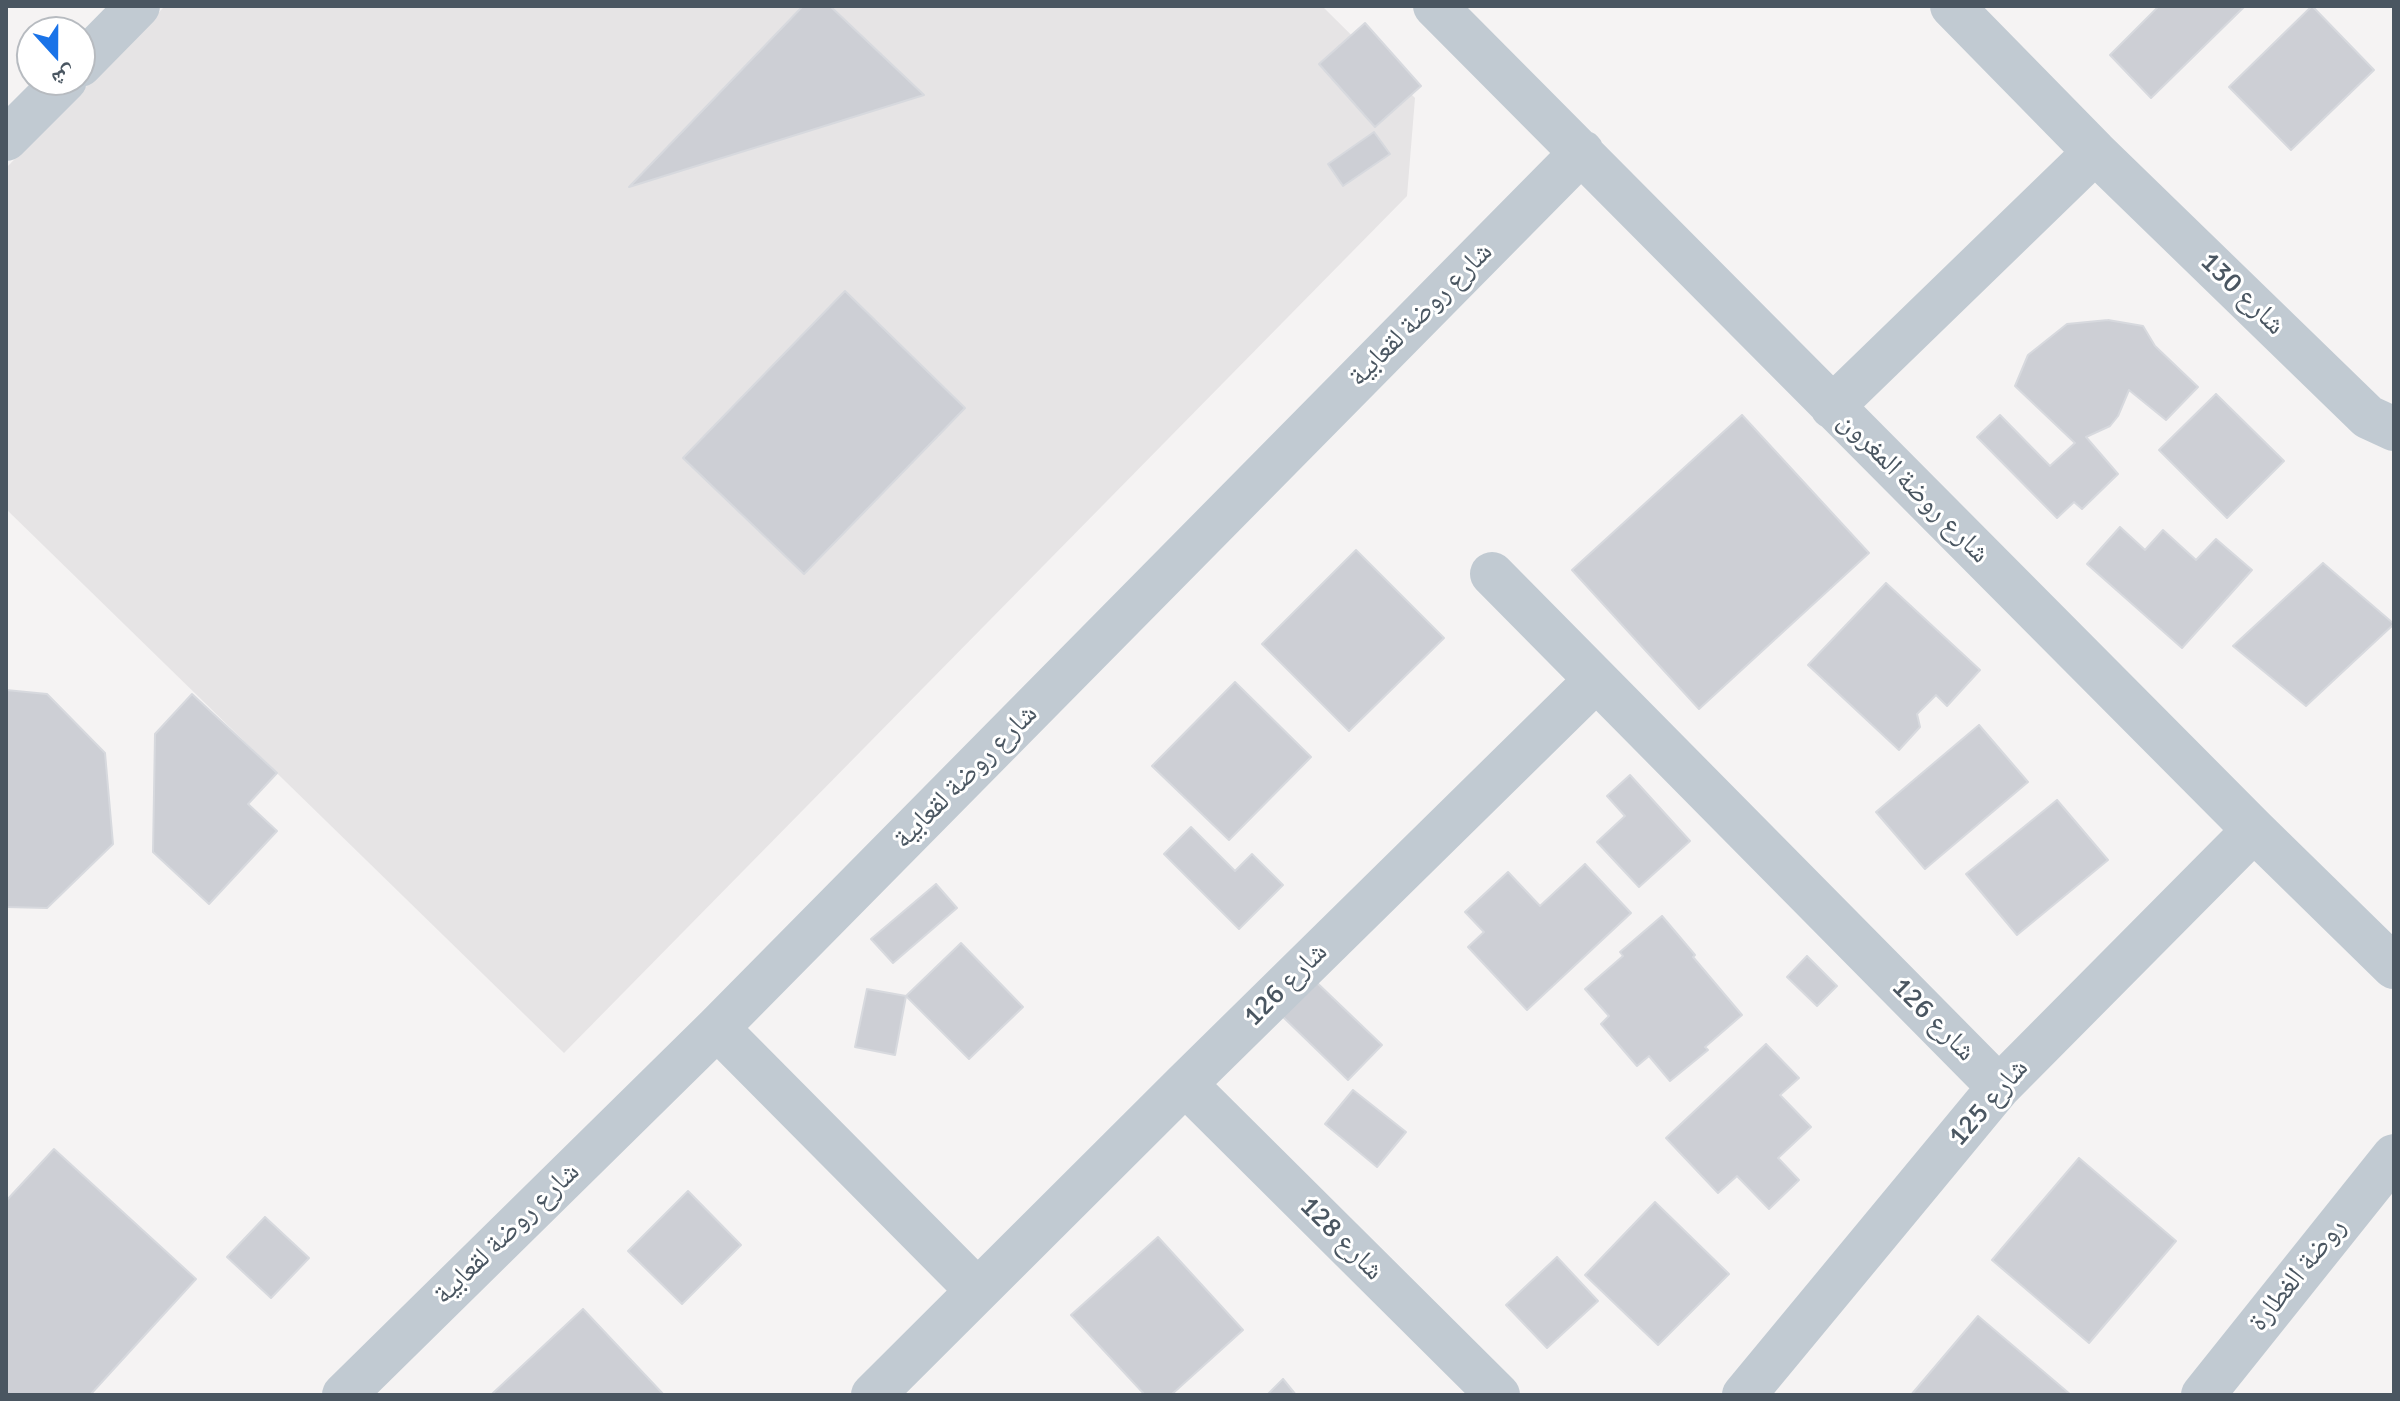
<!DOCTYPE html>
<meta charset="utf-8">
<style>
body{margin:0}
#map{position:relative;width:2400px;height:1401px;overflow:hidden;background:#f5f3f3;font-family:Signika,"Noto Naskh Arabic",sans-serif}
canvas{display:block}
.frame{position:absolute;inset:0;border:8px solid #4a5661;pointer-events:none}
.north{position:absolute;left:16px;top:16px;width:80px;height:80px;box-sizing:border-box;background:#fff;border:2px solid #b7bbc0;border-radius:50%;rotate:159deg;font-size:22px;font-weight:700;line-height:32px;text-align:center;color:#4a5661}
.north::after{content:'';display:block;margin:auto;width:28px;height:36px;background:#1a73e8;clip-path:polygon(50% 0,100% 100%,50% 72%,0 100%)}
</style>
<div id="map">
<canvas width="2400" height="1401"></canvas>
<div class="frame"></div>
<div class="north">ش</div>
</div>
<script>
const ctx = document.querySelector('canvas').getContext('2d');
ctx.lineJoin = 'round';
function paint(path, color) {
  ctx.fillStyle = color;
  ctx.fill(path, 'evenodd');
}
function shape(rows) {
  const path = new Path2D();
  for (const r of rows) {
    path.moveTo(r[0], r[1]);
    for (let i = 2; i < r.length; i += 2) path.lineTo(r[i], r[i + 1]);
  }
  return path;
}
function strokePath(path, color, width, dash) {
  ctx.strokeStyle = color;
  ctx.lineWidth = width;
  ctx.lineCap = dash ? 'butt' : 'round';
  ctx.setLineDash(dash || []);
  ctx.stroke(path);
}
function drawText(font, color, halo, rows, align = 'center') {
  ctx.font = font + ' Signika,"Noto Naskh Arabic",sans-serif';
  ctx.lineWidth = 6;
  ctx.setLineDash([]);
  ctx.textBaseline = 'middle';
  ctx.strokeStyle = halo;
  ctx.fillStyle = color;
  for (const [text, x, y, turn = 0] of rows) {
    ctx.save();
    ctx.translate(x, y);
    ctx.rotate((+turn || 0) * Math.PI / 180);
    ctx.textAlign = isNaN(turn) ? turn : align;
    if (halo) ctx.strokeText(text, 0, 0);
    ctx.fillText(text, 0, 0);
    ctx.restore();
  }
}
paint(shape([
 [165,6,1322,6,1415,98,1407,196,564,1053,6,509,6,168]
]), '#e6e4e5');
const building = shape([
 [803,6,830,6,924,95,629,187,803,6],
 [2159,6,2245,6,2151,98,2110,55,2159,6],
 [2312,6,2374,70,2291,150,2229,87,2312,6],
 [1365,23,1421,86,1375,127,1319,64,1365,23],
 [1374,132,1390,154,1343,186,1328,164,1374,132],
 [845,291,965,408,804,574,683,458,845,291],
 [2108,320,2143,326,2155,346,2198,387,2166,420,2129,390,2118,416,2110,426,2086,437,2118,474,2082,509,2074,502,2057,518,1977,437,2000,415,2050,466,2075,443,2015,386,2028,355,2067,324,2108,320],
 [2216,394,2284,461,2227,518,2159,450,2216,394],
 [1742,415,1869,553,1699,709,1572,570,1742,415],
 [2120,527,2145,550,2163,530,2196,560,2216,539,2252,570,2182,648,2087,564,2120,527],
 [1356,550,1444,638,1349,731,1262,644,1356,550],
 [2323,563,2394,624,2306,706,2233,646,2323,563],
 [1886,583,1980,670,1947,706,1936,695,1917,714,1920,727,1899,750,1808,665,1886,583],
 [1235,682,1311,757,1229,840,1152,766,1235,682],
 [6,690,47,694,105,753,113,844,47,908,6,907,6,690],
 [192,694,277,773,248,804,277,831,209,904,153,852,155,734,192,694],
 [1979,725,2028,782,1925,869,1876,812,1979,725],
 [1630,775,1690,841,1639,887,1597,842,1625,816,1607,796,1630,775],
 [2057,800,2108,860,2017,935,1966,874,2057,800],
 [1191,827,1235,871,1252,854,1283,885,1239,929,1164,854,1191,827],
 [1585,864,1631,913,1527,1010,1468,947,1484,932,1465,912,1508,872,1540,906,1585,864],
 [936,884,957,908,893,963,871,939,936,884],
 [1662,916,1695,955,1693,957,1742,1015,1705,1047,1708,1050,1670,1081,1649,1056,1637,1066,1601,1024,1609,1016,1585,989,1623,956,1620,952,1662,916],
 [961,943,1023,1007,969,1059,906,996,961,943],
 [1807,956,1837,986,1817,1006,1787,977,1807,956],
 [1313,979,1382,1045,1348,1080,1280,1014,1313,979],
 [867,989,906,996,895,1055,855,1047,867,989],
 [1766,1044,1799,1078,1780,1095,1811,1127,1778,1158,1799,1180,1769,1209,1737,1176,1718,1193,1666,1138,1766,1044],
 [1353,1090,1406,1132,1377,1167,1325,1124,1353,1090],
 [54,1149,196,1279,90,1395,6,1395,6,1201,54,1149],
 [2079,1158,2176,1241,2089,1343,1992,1260,2079,1158],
 [688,1191,741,1245,682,1304,628,1251,688,1191],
 [1655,1202,1729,1274,1658,1345,1585,1275,1655,1202],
 [265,1217,309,1258,271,1298,227,1257,265,1217],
 [1158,1237,1243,1330,1171,1395,1145,1395,1071,1315,1158,1237],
 [1557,1257,1598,1301,1547,1348,1506,1305,1557,1257],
 [583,1309,664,1395,492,1394,583,1309],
 [1978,1316,2071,1395,1911,1395,1978,1316],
 [1283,1379,1296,1395,1267,1395,1283,1379]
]);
paint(building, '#cdcfd5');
strokePath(building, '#d7d9de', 2);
strokePath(shape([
 [1435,6,2254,830,2394,967],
 [1952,6,2095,152,2368,417,2394,429],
 [80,65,138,6],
 [6,139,65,80],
 [1832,407,2095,152],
 [1492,574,1999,1087],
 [717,1028,977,1290],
 [1185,1084,1498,1395],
 [344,1395,717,1028,1582,152],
 [873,1395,1185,1084,1596,680],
 [1744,1395,1999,1087,2254,830],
 [2203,1395,2394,1156]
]), '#c1cad2', 44);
drawText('28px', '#4a5661', '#fff', [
 ["شارع 130",2242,294,44],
 ["شارع روضة لقعابية",1421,315,-45],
 ["شارع روضة المغرون",1913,488,45],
 ["شارع روضة لقعابية",966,777,-45],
 ["شارع 126",1286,985,-45],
 ["شارع 126",1933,1020,45],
 ["شارع 125",1989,1103,-49],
 ["شارع روضة لقعابية",507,1234,-44],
 ["شارع 128",1341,1239,45],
 ["روضة الغطارة",2298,1275,-51]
]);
</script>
